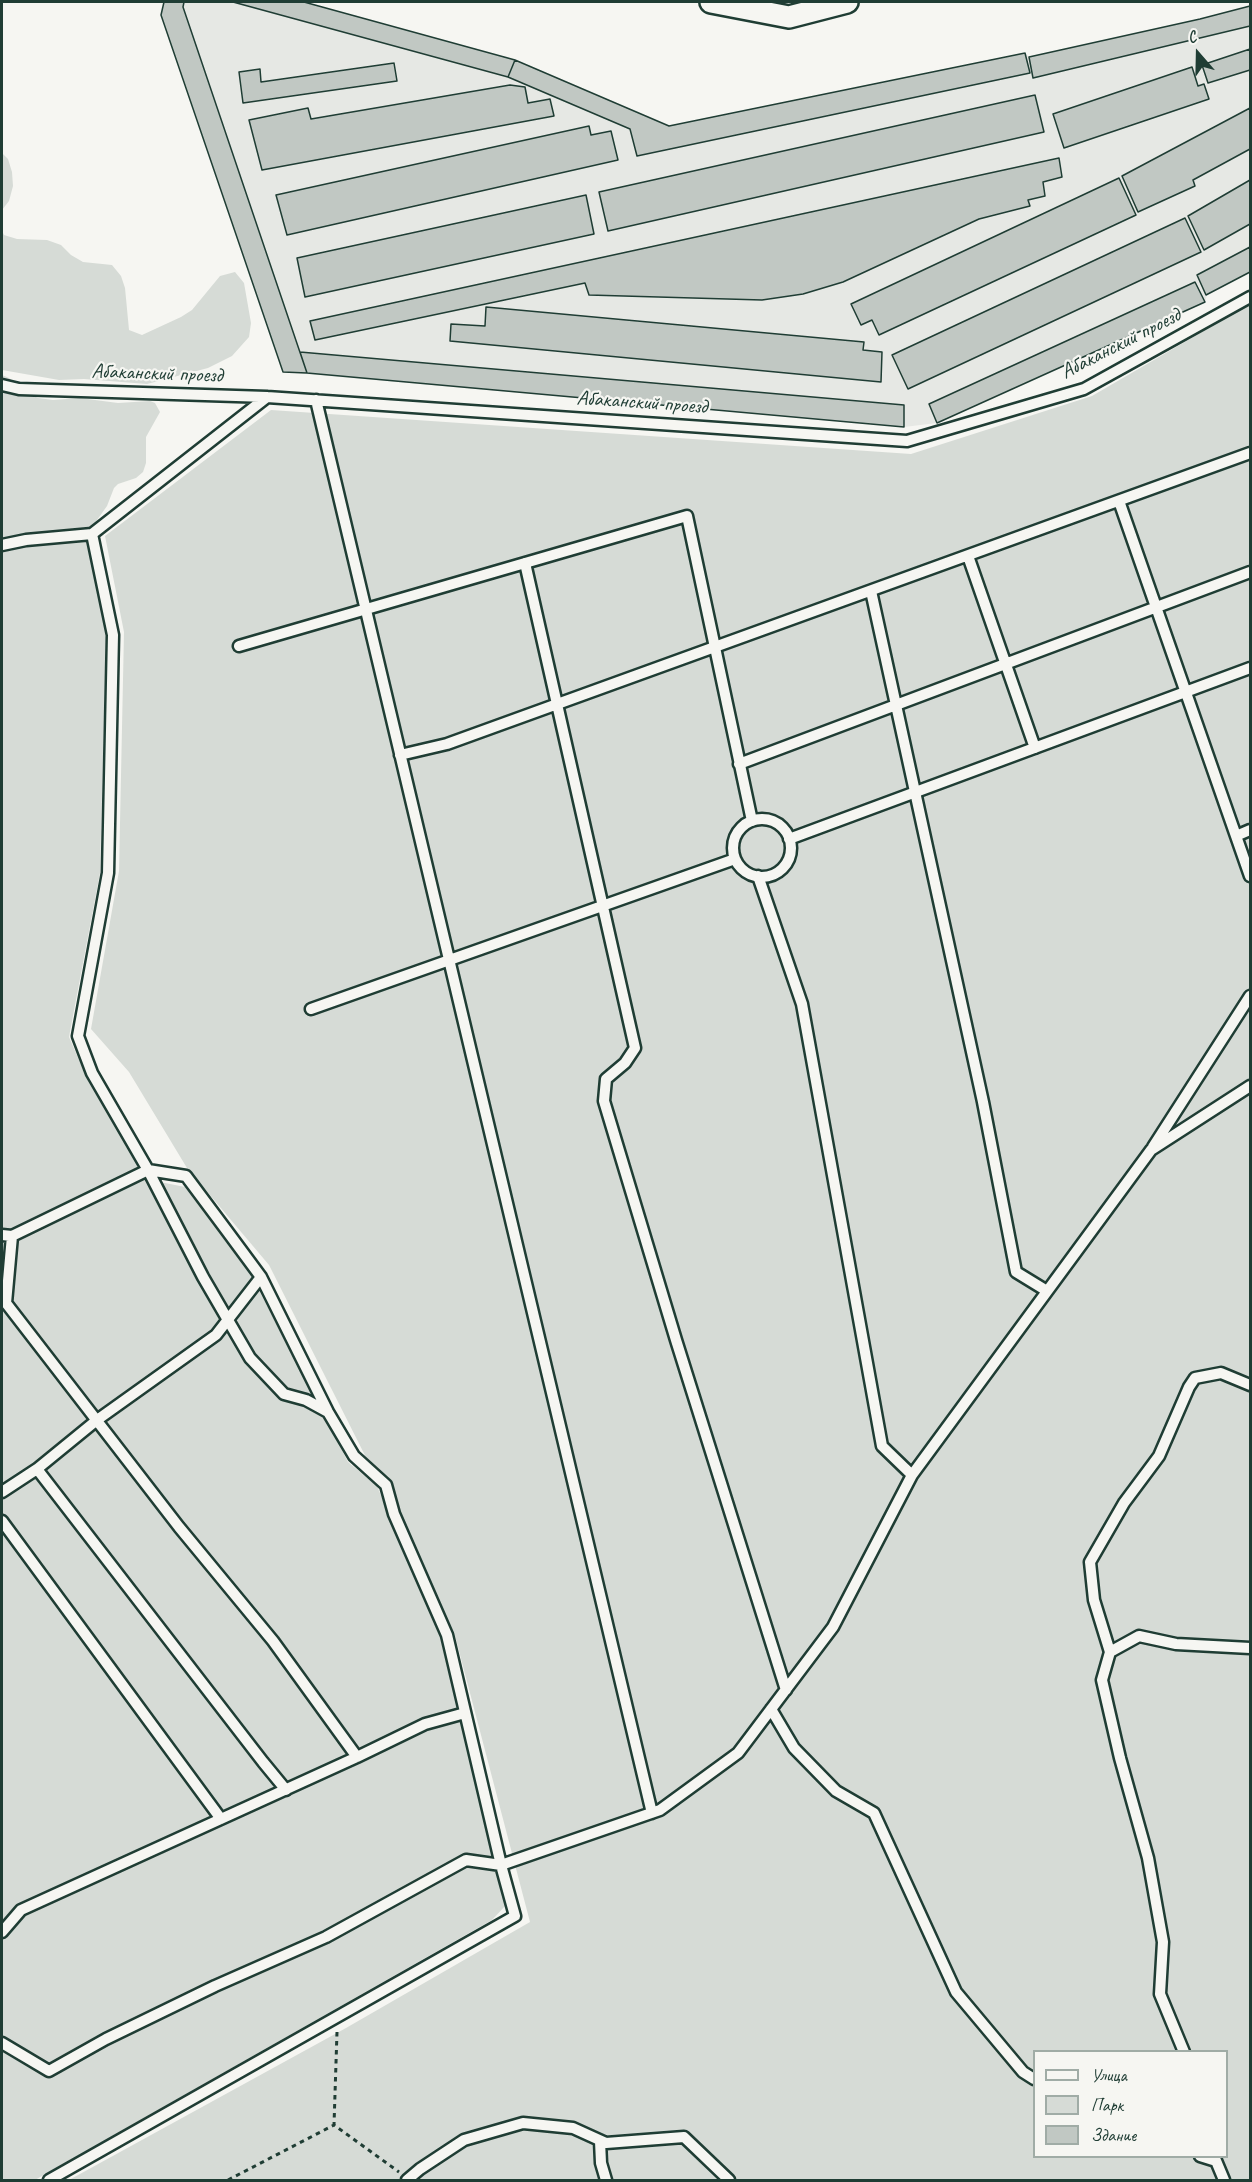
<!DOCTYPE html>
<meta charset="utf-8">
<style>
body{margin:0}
#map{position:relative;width:1252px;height:2182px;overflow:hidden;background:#f6f6f2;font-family:Caveat,sans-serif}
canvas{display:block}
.frame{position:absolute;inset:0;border:3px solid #1f3d34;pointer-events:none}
.legend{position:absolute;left:1033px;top:2050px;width:195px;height:108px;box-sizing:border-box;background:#f6f6f2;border:2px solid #a0aca6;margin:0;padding:8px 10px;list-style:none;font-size:18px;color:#1f3d34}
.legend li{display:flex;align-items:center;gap:12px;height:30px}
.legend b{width:30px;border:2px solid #a0aca6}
.north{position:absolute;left:1168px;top:24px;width:60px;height:60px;-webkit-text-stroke:4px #f6f6f2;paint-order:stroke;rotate:340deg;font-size:16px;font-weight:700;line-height:24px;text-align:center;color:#1f3d34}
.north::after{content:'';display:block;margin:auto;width:21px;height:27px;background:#1f3d34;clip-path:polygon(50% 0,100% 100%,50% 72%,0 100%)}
</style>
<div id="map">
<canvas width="1252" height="2182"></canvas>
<div class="frame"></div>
<ul class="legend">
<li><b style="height:8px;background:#f6f6f2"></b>Улица</li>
<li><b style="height:16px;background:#d6dbd6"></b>Парк</li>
<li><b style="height:16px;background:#c1c8c3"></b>Здание</li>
</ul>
<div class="north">С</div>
</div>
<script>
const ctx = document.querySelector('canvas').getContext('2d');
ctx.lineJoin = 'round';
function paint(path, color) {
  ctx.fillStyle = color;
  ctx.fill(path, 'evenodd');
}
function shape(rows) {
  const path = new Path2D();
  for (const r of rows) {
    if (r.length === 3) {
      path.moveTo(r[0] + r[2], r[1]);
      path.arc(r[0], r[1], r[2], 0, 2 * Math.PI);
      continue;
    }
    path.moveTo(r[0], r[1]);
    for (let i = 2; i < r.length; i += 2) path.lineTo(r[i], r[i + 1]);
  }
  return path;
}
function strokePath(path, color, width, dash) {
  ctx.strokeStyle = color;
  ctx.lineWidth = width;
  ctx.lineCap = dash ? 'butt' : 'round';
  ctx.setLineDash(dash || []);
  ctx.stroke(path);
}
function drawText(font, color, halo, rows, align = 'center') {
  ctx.font = font + ' Caveat,sans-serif';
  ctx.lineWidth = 4.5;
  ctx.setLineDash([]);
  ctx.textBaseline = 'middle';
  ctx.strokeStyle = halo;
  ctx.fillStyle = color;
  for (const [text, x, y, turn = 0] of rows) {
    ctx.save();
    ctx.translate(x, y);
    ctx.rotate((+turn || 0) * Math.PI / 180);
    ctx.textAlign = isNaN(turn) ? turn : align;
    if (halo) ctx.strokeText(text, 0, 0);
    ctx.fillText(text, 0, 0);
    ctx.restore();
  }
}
paint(shape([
 [164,2,304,2,515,60,669,126,1025,53,1029,57,1200,19,1250,6,1250,272,1207,295,1205,302,937,423,904,427,283,372,161,15]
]), '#e6e8e4');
paint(shape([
 [2,153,8,159,12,172,13,186,9,201,2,210],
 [2,231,4,235,17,239,47,240,61,245,71,255,83,262,112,265,121,276,125,288,129,330,142,335,181,317,192,310,220,276,235,272,244,283,251,323,249,337,232,356,208,368,147,384,84,379,59,380,2,370],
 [1250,304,1250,2180,69,2180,346,2028,530,1922,454,1632,269,1265,187,1168,129,1072,91,1029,119,871,124,632,105,536,271,410,911,454,1092,396],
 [1034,2052,1226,2052,1226,2156,1034,2156],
 [2,375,9,378,28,394,38,398,53,400,80,398,118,403,150,401,155,403,160,412,146,437,146,463,143,472,136,478,118,484,114,488,107,506,92,527,106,637,100,873,69,1037,89,1083,150,1180,185,1187,251,1275,348,1462,377,1486,440,1637,506,1905,492,1920,35,2180,2,2180]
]), '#d6dbd6');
const building = shape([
 [164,2,184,2,183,7,307,373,283,372,161,15,164,2],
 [233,2,304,2,515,60,508,77,233,2],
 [1250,6,1250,26,1033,78,1029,57,1200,19,1250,6],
 [1250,49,1250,70,1208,83,1202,65,1250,49],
 [1025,53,1030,73,637,156,630,129,508,77,515,60,669,126,1025,53],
 [394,63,397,81,243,103,239,72,260,69,261,82,394,63],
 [1192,67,1198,86,1204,84,1209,99,1064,148,1053,114,1192,67],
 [510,85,525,87,528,103,550,99,554,116,262,170,249,120,308,108,311,119,510,85],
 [1035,95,1044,132,608,231,599,192,1035,95],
 [1250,108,1250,149,1193,180,1195,186,1138,212,1122,176,1250,108],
 [589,126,591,135,611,131,618,160,287,235,276,195,589,126],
 [1059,158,1062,177,1043,182,1045,196,1028,200,1030,206,979,219,843,282,803,294,762,300,589,295,585,283,315,340,310,321,1059,158],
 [1119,178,1136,215,879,335,872,320,861,325,851,304,1119,178],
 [1250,180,1250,224,1204,250,1188,216,1250,180],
 [586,195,594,234,305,297,297,258,586,195],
 [1185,218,1201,252,908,389,892,355,1185,218],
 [1250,247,1250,272,1206,295,1197,275,1250,247],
 [1195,282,1205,302,937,423,929,404,1195,282],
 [486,307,864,342,863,350,882,352,881,382,450,341,451,324,485,326,486,307],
 [300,352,904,405,904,427,307,373,300,352]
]);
paint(building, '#c1c8c3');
strokePath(building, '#1f3d34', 1.5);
const lane = shape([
 [2,385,19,389,267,397,907,441,1084,389,1250,297],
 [316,400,652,1813],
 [1119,501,1250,876],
 [2,545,26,540,92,534,267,397],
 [968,556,1035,748],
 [525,563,635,1048,625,1063,606,1079,604,1101,676,1340,786,1690],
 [871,591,983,1102,1016,1272,1047,1291],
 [239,646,687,516,752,821],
 [400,755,447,744,1250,453],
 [739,764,1250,572],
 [762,848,29],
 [1236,836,1250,830],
 [789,839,1250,668],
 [758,876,802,1004,882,1446,912,1475],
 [311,1009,735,859],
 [1153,1147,1250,996],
 [2,1235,12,1236,6,1303,179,1527,273,1641,357,1757],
 [12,1236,148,1170,203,1277,250,1358,284,1394,306,1400,328,1412],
 [37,1469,263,1762,286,1790],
 [2,1492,37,1469,97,1420,216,1335,261,1277],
 [2,1521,221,1819],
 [1110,1652,1139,1636,1176,1644,1250,1648],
 [771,1709,794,1748,836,1791,874,1813,956,1992,1023,2072,1034,2079],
 [2,1932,21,1910,357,1757,425,1724,465,1713],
 [2,2043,49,2071,106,2039,215,1986,326,1937,466,1860,501,1865,447,1635,394,1514,386,1485,354,1456,328,1412,261,1277,227,1231,186,1176,148,1170,92,1073,78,1036,108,873,113,635,92,534],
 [1184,2052,1160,1994,1163,1942,1148,1858,1120,1758,1102,1680,1110,1652,1094,1600,1090,1562,1124,1503,1159,1456,1189,1387,1195,1378,1221,1373,1250,1385],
 [600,2141,601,2163,606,2180],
 [1200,2156,1216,2161],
 [1214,2156,1224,2180],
 [49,2180,515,1916,501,1865,660,1810,738,1753,833,1627,912,1475,1151,1150,1250,1086],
 [407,2180,420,2169,464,2140,523,2123,573,2128,606,2143,684,2137,729,2180]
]);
const street = shape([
 [711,2,789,17,847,2]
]);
strokePath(lane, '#1f3d34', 15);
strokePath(street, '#1f3d34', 26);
strokePath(shape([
 [337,2032,334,2125,399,2172],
 [228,2180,334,2125]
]), '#1f3d34', 3, [4.5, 4.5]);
strokePath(lane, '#f6f6f2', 10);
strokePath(street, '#f6f6f2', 21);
drawText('21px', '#1f3d34', '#f6f6f2', [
 ["Абаканский проезд",1121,344,-27],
 ["Абаканский проезд",157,374,2],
 ["Абаканский проезд",642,403,4]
]);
</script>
